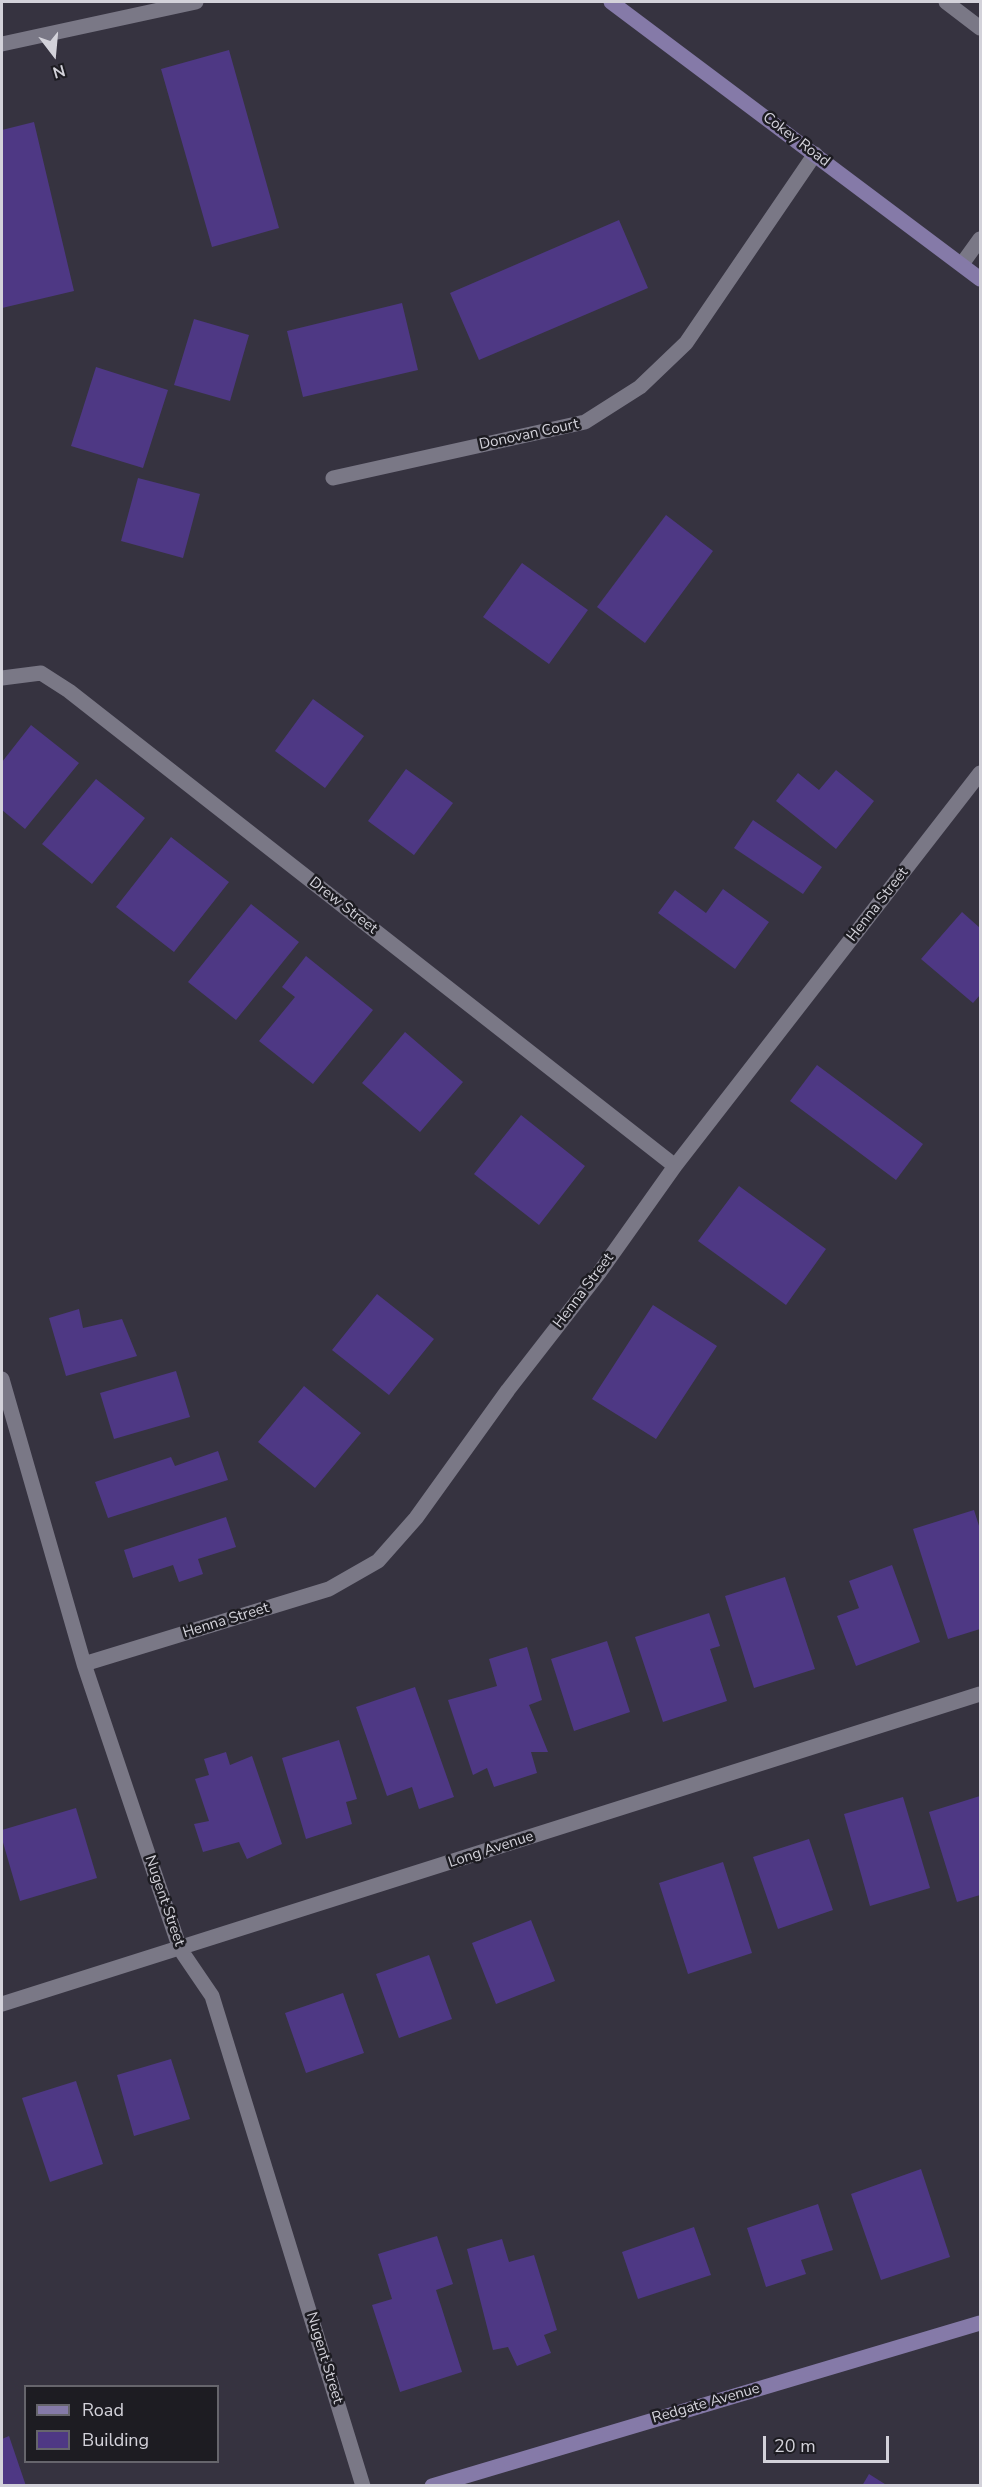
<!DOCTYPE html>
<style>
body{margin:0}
#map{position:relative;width:982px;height:2487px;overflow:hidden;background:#363340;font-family:"Nunito Sans",sans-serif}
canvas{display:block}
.frame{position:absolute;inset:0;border:3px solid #d3d2da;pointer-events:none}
.legend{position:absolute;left:24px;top:2385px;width:195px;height:78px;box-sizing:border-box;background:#1d1c22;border:2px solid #66656c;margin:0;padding:8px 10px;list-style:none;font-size:18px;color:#d3d2da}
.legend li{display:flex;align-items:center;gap:12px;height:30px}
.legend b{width:30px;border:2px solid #66656c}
.north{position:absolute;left:24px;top:24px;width:60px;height:60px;-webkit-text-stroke:4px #1d1c22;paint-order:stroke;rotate:164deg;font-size:16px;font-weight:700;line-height:24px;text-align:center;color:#d3d2da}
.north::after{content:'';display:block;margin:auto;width:21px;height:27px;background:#d3d2da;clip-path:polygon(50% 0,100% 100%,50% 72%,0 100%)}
.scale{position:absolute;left:763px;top:2436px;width:126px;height:27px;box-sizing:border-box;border:3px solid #d3d2da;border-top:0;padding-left:8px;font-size:18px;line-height:21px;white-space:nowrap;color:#d3d2da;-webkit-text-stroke:4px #1d1c22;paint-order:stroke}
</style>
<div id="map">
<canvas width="982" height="2487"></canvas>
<div class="frame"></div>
<ul class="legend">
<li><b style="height:8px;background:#857aa8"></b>Road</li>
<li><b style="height:16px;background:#4e3884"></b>Building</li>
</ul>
<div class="north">N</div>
<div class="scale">20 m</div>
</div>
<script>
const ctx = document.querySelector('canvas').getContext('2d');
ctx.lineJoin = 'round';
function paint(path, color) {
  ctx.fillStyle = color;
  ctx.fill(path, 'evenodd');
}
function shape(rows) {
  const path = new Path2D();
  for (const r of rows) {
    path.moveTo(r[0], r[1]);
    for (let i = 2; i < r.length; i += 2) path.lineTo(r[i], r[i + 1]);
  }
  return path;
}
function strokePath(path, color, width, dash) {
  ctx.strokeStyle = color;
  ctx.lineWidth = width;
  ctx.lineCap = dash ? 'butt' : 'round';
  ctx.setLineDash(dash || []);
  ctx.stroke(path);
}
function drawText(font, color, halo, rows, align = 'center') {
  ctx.font = font + ' "Nunito Sans",sans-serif';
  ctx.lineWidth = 5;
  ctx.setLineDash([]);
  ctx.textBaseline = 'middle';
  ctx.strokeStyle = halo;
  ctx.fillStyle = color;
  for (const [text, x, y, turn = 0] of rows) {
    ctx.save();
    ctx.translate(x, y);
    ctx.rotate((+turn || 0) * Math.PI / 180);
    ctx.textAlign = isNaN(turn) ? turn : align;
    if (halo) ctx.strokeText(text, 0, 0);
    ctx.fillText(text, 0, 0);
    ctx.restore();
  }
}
paint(shape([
 [229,50,279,228,212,247,161,69],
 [34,122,74,291,2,308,2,130],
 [619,220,648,288,479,360,450,293],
 [402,303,418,370,303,397,287,331],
 [194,319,249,335,230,401,174,385],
 [96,367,168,390,143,468,71,446],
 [138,478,200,494,183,558,121,541],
 [666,515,713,551,645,643,597,607],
 [522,563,588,610,549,664,483,617],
 [313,699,364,736,325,788,275,751],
 [31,725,79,763,25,829,2,810,2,762],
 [406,769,453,803,414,855,368,821],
 [836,770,874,801,836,849,776,801,798,773,819,790],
 [96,779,145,818,92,884,42,844],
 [753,820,822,867,803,894,734,848],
 [171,837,229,882,174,952,116,907],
 [723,889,769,922,735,969,658,913,675,890,706,913],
 [251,904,299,942,236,1020,188,982],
 [962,912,980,928,980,995,973,1003,921,959],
 [306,956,373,1010,313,1084,259,1041,295,997,282,987],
 [405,1032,463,1082,420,1132,362,1083],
 [817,1065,923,1144,896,1180,790,1101],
 [521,1115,585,1166,539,1225,474,1174],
 [739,1186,826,1249,786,1305,698,1241],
 [377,1294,434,1339,389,1395,332,1350],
 [653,1305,717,1346,656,1439,592,1399],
 [79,1309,83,1328,122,1319,137,1356,66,1376,49,1318],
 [176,1371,190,1417,114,1439,100,1393],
 [304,1386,361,1433,315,1488,258,1442],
 [218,1451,228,1480,108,1518,95,1482,171,1457,175,1466],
 [974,1510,980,1529,980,1629,948,1639,913,1529],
 [226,1517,236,1547,198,1559,203,1574,179,1582,173,1565,133,1578,124,1550],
 [892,1565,920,1642,856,1666,837,1616,859,1608,849,1581],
 [785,1577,815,1669,754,1688,725,1596],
 [709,1613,720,1646,710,1649,727,1701,663,1722,635,1637],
 [607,1641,630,1712,574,1731,551,1659],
 [527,1647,542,1700,529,1705,548,1752,531,1752,537,1773,494,1787,487,1768,473,1775,448,1700,497,1686,489,1659],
 [415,1687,454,1797,419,1809,412,1787,387,1796,356,1707],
 [339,1740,357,1799,346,1802,352,1824,306,1839,282,1758],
 [226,1752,230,1765,252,1756,282,1844,247,1859,239,1842,203,1852,194,1824,209,1821,195,1779,209,1775,204,1759],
 [980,1796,980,1895,957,1902,929,1812],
 [903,1797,930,1888,870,1906,844,1814],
 [76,1808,97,1878,20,1901,2,1839,2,1830],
 [809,1839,833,1910,778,1929,753,1857],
 [723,1862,752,1953,688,1974,659,1883],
 [531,1920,555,1981,496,2004,472,1943],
 [429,1955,452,2019,399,2038,376,1974],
 [343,1993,364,2053,306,2073,285,2013],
 [171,2059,190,2119,134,2136,117,2075],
 [76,2081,103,2164,50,2182,22,2098],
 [921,2169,950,2257,881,2280,851,2194],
 [818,2204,833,2250,801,2260,806,2274,766,2287,747,2228],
 [694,2227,711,2275,638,2299,622,2252],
 [437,2236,453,2284,436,2290,462,2372,400,2392,372,2305,392,2299,378,2254],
 [502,2239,509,2262,534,2255,557,2330,544,2335,551,2353,517,2366,508,2347,493,2350,467,2249],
 [9,2436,26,2486,2,2486,2,2439],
 [869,2474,888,2486,862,2486]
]), '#4e3884');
strokePath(shape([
 [946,2,980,28],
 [962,264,980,239]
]), '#7a7886', 15);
strokePath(shape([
 [2,44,196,2],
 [333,478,585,422,640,387,686,343,815,154],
 [2,678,41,673,69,691,675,1166],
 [2,1379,84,1664,180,1949,212,1996,363,2486],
 [84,1664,329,1589,378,1561,416,1518,508,1390,599,1273,675,1166,980,773],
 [2,2004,980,1694]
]), '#7a7886', 15);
strokePath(shape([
 [611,2,980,279],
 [432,2486,980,2323]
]), '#857aa8', 15);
drawText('15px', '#d3d2da', '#1d1c22', [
 ["Cokey Road",796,140,37],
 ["Donovan Court",529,435,-12],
 ["Henna Street",878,905,-52],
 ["Drew Street",343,906,38],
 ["Henna Street",584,1291,-53],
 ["Henna Street",226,1621,-17],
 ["Long Avenue",491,1850,-18],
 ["Nugent Street",164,1901,71],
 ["Nugent Street",324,2358,73],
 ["Redgate Avenue",706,2404,-16]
]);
</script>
